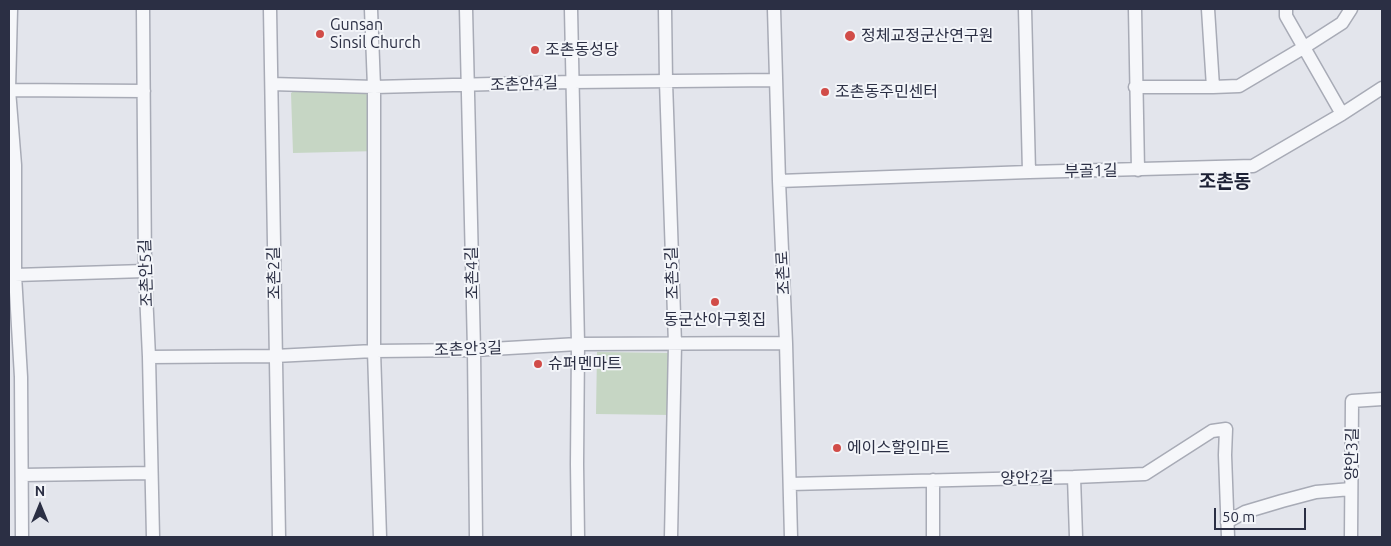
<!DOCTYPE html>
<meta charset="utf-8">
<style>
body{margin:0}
#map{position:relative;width:1391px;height:546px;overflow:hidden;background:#e3e5ec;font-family:Ubuntu,sans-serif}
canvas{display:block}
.frame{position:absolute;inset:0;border:10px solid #2b2f44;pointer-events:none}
.north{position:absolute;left:15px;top:481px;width:50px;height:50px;-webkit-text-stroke:4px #f3f5f9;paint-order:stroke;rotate:0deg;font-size:14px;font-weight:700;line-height:20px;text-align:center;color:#2b2f44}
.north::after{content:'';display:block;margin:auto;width:18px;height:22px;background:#2b2f44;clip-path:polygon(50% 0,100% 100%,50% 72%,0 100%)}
.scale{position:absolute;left:1214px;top:508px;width:92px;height:22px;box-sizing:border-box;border:2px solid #2b2f44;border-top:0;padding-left:6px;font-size:15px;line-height:18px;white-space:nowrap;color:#2b2f44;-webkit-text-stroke:4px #f3f5f9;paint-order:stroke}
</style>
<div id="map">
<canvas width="1391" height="546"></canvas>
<div class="frame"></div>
<div class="north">N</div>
<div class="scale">50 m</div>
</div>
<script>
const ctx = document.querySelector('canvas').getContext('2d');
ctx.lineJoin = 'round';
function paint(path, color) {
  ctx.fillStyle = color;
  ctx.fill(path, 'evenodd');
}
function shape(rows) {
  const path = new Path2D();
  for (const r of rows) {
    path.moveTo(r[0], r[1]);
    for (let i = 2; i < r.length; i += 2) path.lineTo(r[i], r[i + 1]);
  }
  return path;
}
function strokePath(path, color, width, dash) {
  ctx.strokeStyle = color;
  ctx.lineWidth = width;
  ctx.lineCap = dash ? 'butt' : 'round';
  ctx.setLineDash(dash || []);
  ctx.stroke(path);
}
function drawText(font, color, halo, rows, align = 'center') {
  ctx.font = font + ' Ubuntu,"Noto Sans KR",sans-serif';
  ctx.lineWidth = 4;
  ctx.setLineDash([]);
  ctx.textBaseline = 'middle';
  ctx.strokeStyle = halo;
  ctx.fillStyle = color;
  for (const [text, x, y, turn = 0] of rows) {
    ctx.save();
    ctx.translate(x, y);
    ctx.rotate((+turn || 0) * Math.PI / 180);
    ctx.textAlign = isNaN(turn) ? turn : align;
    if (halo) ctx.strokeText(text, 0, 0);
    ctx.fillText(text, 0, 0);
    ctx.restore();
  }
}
paint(shape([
 [298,88,369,88,379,151,293,153,291,93],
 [597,352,673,353,672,415,596,414]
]), '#c6d6c4');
const minor = shape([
 [11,9,9,90,15,165,15,275,21,377,22,537],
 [143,9,145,271,149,357,153,537],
 [270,9,279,537],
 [371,9,374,87,374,351,380,537],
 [466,9,474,350,476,537],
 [571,9,578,344,577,464,578,537],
 [665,9,666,82,675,344,671,537],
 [774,9,779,181,786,343,791,537],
 [1025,9,1029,172],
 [1135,9,1138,170],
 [1208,9,1213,87],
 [1286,9,1286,16,1342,114],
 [272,84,374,87,572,82,776,80],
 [1135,87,1213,87,1239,86,1303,48,1342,23,1351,9],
 [9,90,144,91],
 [779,181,1029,172,1253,166,1342,114,1382,88],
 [15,275,145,271],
 [149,357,275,356,374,351,474,350,578,344,786,343],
 [22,475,151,473],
 [1074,477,1076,537],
 [933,480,933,537],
 [790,484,1074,477,1145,474,1212,431,1226,429,1225,455,1228,537],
 [1227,522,1245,512,1282,501,1316,492,1351,489],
 [1351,537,1352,401,1382,399]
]);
strokePath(minor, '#a8abb6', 15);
strokePath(minor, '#f6f7fa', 12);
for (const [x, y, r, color] of [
 [320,34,5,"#d14c48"],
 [850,36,6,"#d14c48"],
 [535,50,5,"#d14c48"],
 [825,92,5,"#d14c48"],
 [715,302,5,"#d14c48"],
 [538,364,5,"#d14c48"],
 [837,448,5,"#d14c48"]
]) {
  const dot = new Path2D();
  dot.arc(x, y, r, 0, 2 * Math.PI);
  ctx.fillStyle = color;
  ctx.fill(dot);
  strokePath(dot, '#f3f5f9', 2);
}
drawText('16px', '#2b2f44', '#f3f5f9', [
 ["Gunsan",330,25],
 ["Sinsil Church",330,43],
 ["정체교정군산연구원",861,36],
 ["조촌동성당",545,50],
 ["조촌동주민센터",835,92],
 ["동군산아구횟집",715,320,"center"],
 ["슈퍼멘마트",548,364],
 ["에이스할인마트",847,448]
], 'left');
drawText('16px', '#2b2f44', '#f3f5f9', [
 ["조촌안4길",524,84,-2],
 ["부골1길",1091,171,-1],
 ["조촌안5길",146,273,-92],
 ["조촌2길",274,273,-91],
 ["조촌4길",472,273,-91],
 ["조촌5길",672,273,-92],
 ["조촌로",783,273,-93],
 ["조촌안3길",468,349,-2],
 ["양안3길",1352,454,-89],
 ["양안2길",1027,478,-1]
]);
drawText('bold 19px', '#1d2135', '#f3f5f9', [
 ["조촌동",1225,182]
]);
</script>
